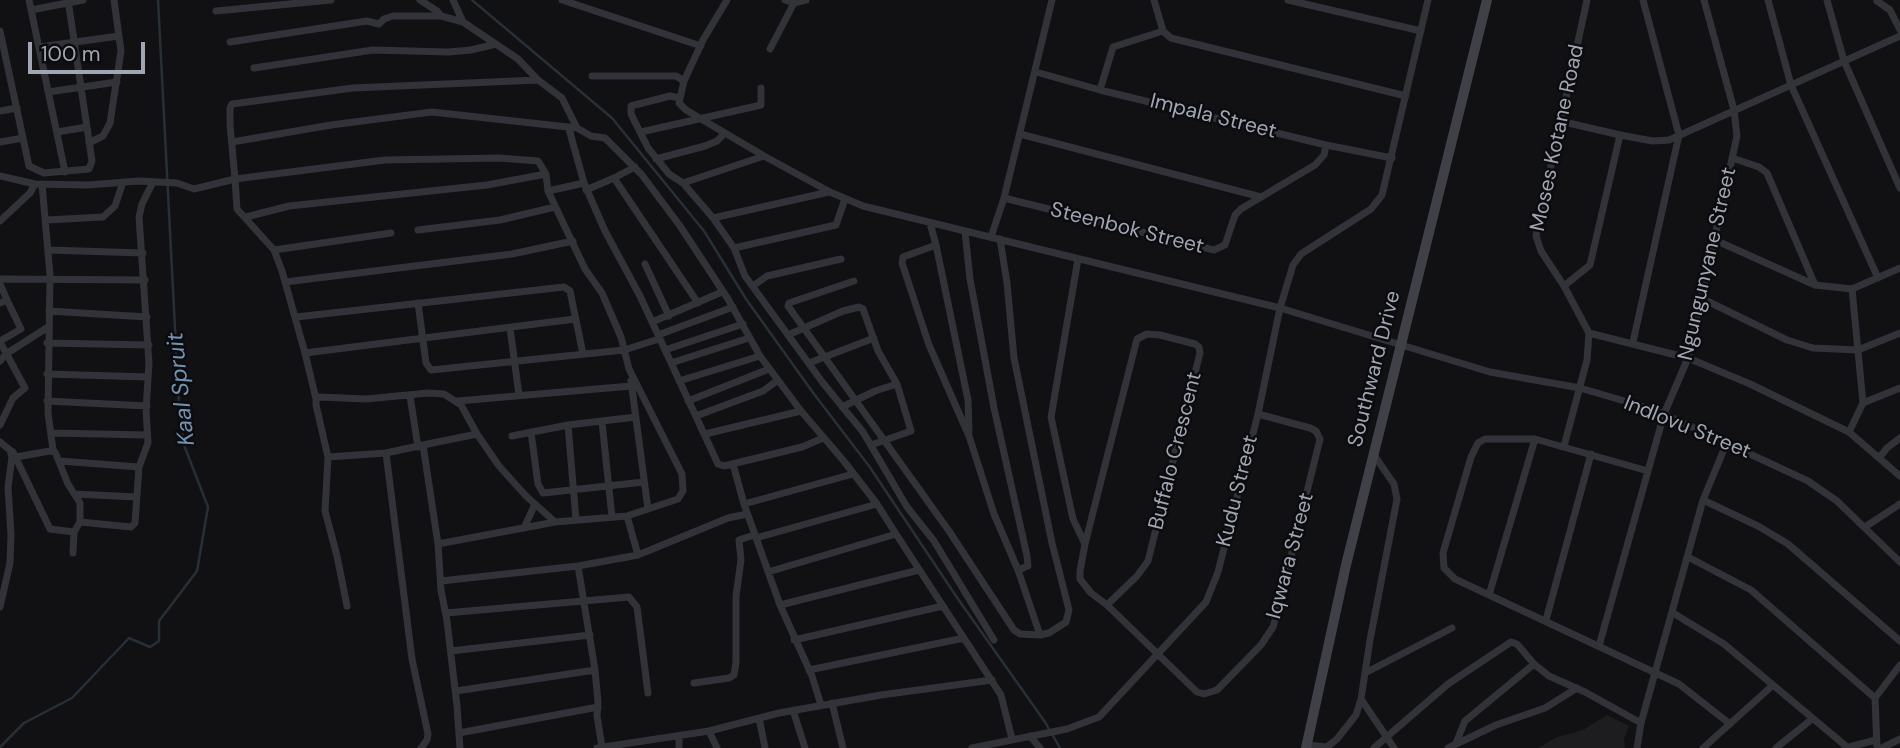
<!DOCTYPE html>
<style>
body{margin:0}
#map{position:relative;width:1900px;height:748px;overflow:hidden;background:#111113;font-family:"DM Sans",sans-serif}
canvas{display:block}
.scale{position:absolute;left:28px;top:42px;width:117px;height:32px;box-sizing:border-box;border:4px solid #a1a6b5;border-top:0;padding-left:9px;font-size:21px;line-height:24px;white-space:nowrap;color:#a1a6b5;-webkit-text-stroke:5px #0c0c0e;paint-order:stroke}
</style>
<div id="map">
<canvas width="1900" height="748"></canvas>
<div class="scale">100 m</div>
</div>
<script>
const ctx = document.querySelector('canvas').getContext('2d');
ctx.lineJoin = 'round';
function paint(path, color) {
  ctx.fillStyle = color;
  ctx.fill(path, 'evenodd');
}
function shape(rows) {
  const path = new Path2D();
  for (const r of rows) {
    path.moveTo(r[0], r[1]);
    for (let i = 2; i < r.length; i += 2) path.lineTo(r[i], r[i + 1]);
  }
  return path;
}
function strokePath(path, color, width, dash) {
  ctx.strokeStyle = color;
  ctx.lineWidth = width;
  ctx.lineCap = dash ? 'butt' : 'round';
  ctx.setLineDash(dash || []);
  ctx.stroke(path);
}
function drawText(font, color, halo, rows, align = 'center') {
  ctx.font = font + ' "DM Sans",sans-serif';
  ctx.lineWidth = 5;
  ctx.setLineDash([]);
  ctx.textBaseline = 'middle';
  ctx.strokeStyle = halo;
  ctx.fillStyle = color;
  for (const [text, x, y, turn = 0] of rows) {
    ctx.save();
    ctx.translate(x, y);
    ctx.rotate((+turn || 0) * Math.PI / 180);
    ctx.textAlign = isNaN(turn) ? turn : align;
    if (halo) ctx.strokeText(text, 0, 0);
    ctx.fillText(text, 0, 0);
    ctx.restore();
  }
}
paint(shape([
 [1607,715,1629,726,1624,739,1625,748,1538,748,1557,737,1583,730]
]), '#1d1d20');
strokePath(shape([
 [472,0,612,118,704,231,746,299,814,394,869,466,958,599,1045,722,1060,748],
 [0,747,24,723,72,698,129,638,150,647,159,641,159,621,197,571,208,507,184,445,179,405,158,0]
]), '#272f37', 2.5);
strokePath(shape([
 [29,0,65,172],
 [420,0,437,11,441,16],
 [453,0,463,22,518,59,538,80,562,98,577,128,591,136,605,138,642,175,680,226,728,299,760,356,801,411,843,460,877,504,896,534,1001,695,1012,739],
 [562,0,701,46],
 [727,0,703,40,684,81,679,103,686,110,764,156],
 [785,0,794,3,806,0],
 [1154,0,1163,31,1171,38,1406,96],
 [1288,0,1421,31],
 [1768,0,1791,85,1878,278],
 [1827,0,1844,61,1900,188],
 [1877,1,1890,10,1900,30],
 [31,10,83,0],
 [216,11,331,0],
 [0,31,29,166,44,173,89,169,92,161,68,0],
 [230,42,367,21,379,24,384,19,393,16,441,16,463,22],
 [39,47,119,36],
 [770,49,794,3],
 [254,68,373,50,448,52,471,50,496,44],
 [1036,72,1100,90,1326,145,1392,158],
 [592,76,676,76,684,81],
 [538,80,353,88,232,104,230,108,230,125,235,179,385,160,499,158,538,161,546,174,548,191,584,183,605,231,640,296,718,464,724,466,802,447,823,438],
 [1100,90,1113,47,1163,31],
 [48,92,117,82],
 [679,98,670,96,631,106,631,114,648,148,669,174,683,183,713,218,734,248,745,276,823,383,863,432,907,507,934,541,994,640],
 [0,111,17,108],
 [1560,121,1620,135,1653,141,1669,140,1900,36],
 [569,129,584,183],
 [57,132,87,127],
 [641,132,761,105,761,88],
 [1020,134,1261,197],
 [0,142,23,138],
 [232,142,331,125,432,112,577,128],
 [89,143,103,136,110,123,121,51,114,0],
 [1732,158,1759,167,1767,173,1815,285],
 [656,159,705,146,717,141,724,134],
 [635,167,614,178,698,303],
 [0,176,35,184,30,193,0,221],
 [683,183,764,156,830,192,863,206,1280,308,1490,372,1580,388,1638,405,1664,414,1808,481,1837,501,1900,562],
 [35,184,88,185,139,181,177,183,194,189,235,179,237,209,274,250,282,271,305,353,575,319],
 [42,184,50,275,48,413,53,450],
 [586,190,614,178],
 [1004,198,1214,250,1225,245,1235,215,1241,209,1315,165,1324,155,1326,145],
 [246,217,289,206,487,185,546,174],
 [713,218,829,192],
 [46,220,103,217,115,206,123,182],
 [930,223,936,245,903,257,902,263,929,345,969,436,994,514,1018,570,1040,635],
 [418,230,500,220,555,207],
 [965,232,970,279,994,408,1027,556,1028,566,1018,570],
 [991,237,1004,198,1052,0],
 [1715,240,1815,285,1852,289,1900,268],
 [936,245,968,400,969,432],
 [734,248,836,225,845,199],
 [48,250,143,253],
 [274,250,391,233],
 [1078,259,1051,417,1073,519,1085,544],
 [645,264,669,316],
 [0,279,145,280],
 [854,281,789,303,788,306,949,531,1014,630,1020,634,1040,635,1049,633,1066,622,1069,610,1052,543,1014,358,1007,283,1000,239],
 [285,282,512,254,573,241],
 [0,284,7,300,0,303],
 [753,286,767,276,841,259],
 [1564,286,1590,265,1620,135],
 [1703,299,1787,340,1813,348,1858,350,1900,333],
 [418,303,426,363,431,370,624,350,659,339],
 [49,311,147,317],
 [296,317,564,287,570,291,583,354],
 [652,322,722,292],
 [510,328,519,395],
 [1589,333,1688,358,1750,384,1849,432,1900,476],
 [658,335,733,307],
 [788,335,843,311,859,307,863,309,878,351,897,384,875,391,842,407],
 [0,341,21,329,7,300],
 [0,342,25,388,13,398,0,425],
 [1633,342,1679,135,1643,0],
 [47,343,149,345],
 [665,350,743,324],
 [305,353,316,399],
 [0,361,6,354,48,327],
 [671,363,749,338],
 [809,363,874,338],
 [47,374,148,377],
 [631,381,648,509],
 [679,381,760,356],
 [410,396,418,447],
 [47,401,147,406],
 [458,401,631,386],
 [688,401,769,369],
 [1863,403,1900,388],
 [696,416,763,391,778,380],
 [602,422,612,517],
 [568,425,576,520],
 [531,432,538,484,543,493,644,482],
 [1849,432,1863,403,1852,289],
 [51,433,147,435],
 [705,434,801,411],
 [512,436,568,425,636,417],
 [0,442,10,450,12,457,8,487,11,535,10,563,0,607],
 [423,445,477,434,499,466,526,496,555,522],
 [871,445,911,431,897,384],
 [1564,446,1587,360,1589,333,1564,286,1541,251,1536,236,1587,0],
 [13,452,50,529,74,532,73,553],
 [386,453,412,659,428,734,427,740,421,748],
 [16,457,50,451,55,452,68,484,80,503,80,522,74,532],
 [328,457,316,405,316,399,320,397,366,399,428,393,444,394,461,405,477,434],
 [1879,458,1887,448,1900,438],
 [60,461,139,467],
 [733,464,744,504],
 [1648,471,1535,439,1485,439,1478,443,1471,457,1443,553,1444,568,1455,579,1679,684,1730,724],
 [75,494,136,497],
 [1703,500,1758,526,1788,544,1900,641],
 [627,516,638,555],
 [80,522,131,527,135,523,139,467,148,443,146,410,149,363,139,217,142,204,153,182],
 [1865,527,1900,504],
 [524,528,535,504],
 [756,538,877,504],
 [438,544,441,590,447,621,457,706,460,748],
 [1688,557,1751,590,1875,698],
 [578,566,595,670,598,702,597,716,602,747],
 [768,572,896,534],
 [441,581,578,566,638,555,728,518,747,514],
 [1489,595,1535,439],
 [780,605,919,570],
 [1107,605,1137,576,1148,561,1200,353,1199,347,1195,344,1160,335,1147,334,1137,339,1085,544,1080,571,1080,579,1091,593,1107,605,1197,692,1204,694,1217,690,1261,645,1273,627,1276,617,1320,439,1316,431,1310,428,1258,414],
 [347,606,337,556,325,511,328,457,386,453,423,445,438,544,555,522,627,516,678,499,683,491,682,474,629,369,621,337,602,293,585,269,548,191],
 [446,613,629,597,637,607,648,693],
 [1673,613,1724,644,1847,747],
 [1546,620,1591,454],
 [794,640,943,606],
 [1599,646,1664,414,1688,358,1737,136,1734,110,1704,0],
 [451,651,590,635],
 [809,670,964,638],
 [1367,672,1452,628],
 [694,683,729,678,734,675,736,662,736,596,741,560,739,540,754,535],
 [456,691,595,670],
 [1361,699,1394,748],
 [832,703,843,748],
 [821,705,812,676,780,605,744,504,853,474],
 [793,710,805,748],
 [759,718,765,748],
 [709,731,717,748],
 [459,733,598,707],
 [1030,736,1040,748],
 [1456,743,1465,721,1534,664],
 [1307,745,1327,747,1337,739,1356,715,1361,699,1370,640,1397,499,1394,484,1374,455],
 [597,748,709,731,779,713,881,695,992,680],
 [679,748,679,736],
 [972,748,1067,729,1099,717,1206,602,1218,572,1258,414,1280,308,1293,265,1301,254,1371,209,1382,195,1428,0],
 [1374,748,1448,684,1511,642,1517,644,1534,664,1549,676,1585,692,1641,723],
 [1448,748,1496,725,1545,708,1577,688],
 [1637,748,1641,723,1703,500,1727,442],
 [1703,748,1773,685],
 [1776,748,1812,719],
 [1845,748,1876,740],
 [1877,748,1875,698,1900,665],
 [1882,748,1900,739]
]), '#323338', 7);
strokePath(shape([
 [1306,748,1346,565,1487,0]
]), '#404148', 10);
drawText('21px', '#a1a6b5', '#0c0c0e', [
 ["Impala Street",1213,117,14],
 ["Moses Kotane Road",1558,138,-78],
 ["Steenbok Street",1127,229,14],
 ["Ngungunyane Street",1708,264,-77],
 ["Southward Drive",1375,369,-76],
 ["Indlovu Street",1687,428,22],
 ["Buffalo Crescent",1176,451,-76],
 ["Kudu Street",1238,491,-76],
 ["Iqwara Street",1291,556,-75]
]);
drawText('italic 23px', '#7493b4', '#0c0c0e', [
 ["Kaal Spruit",182,389,-96]
]);
</script>
